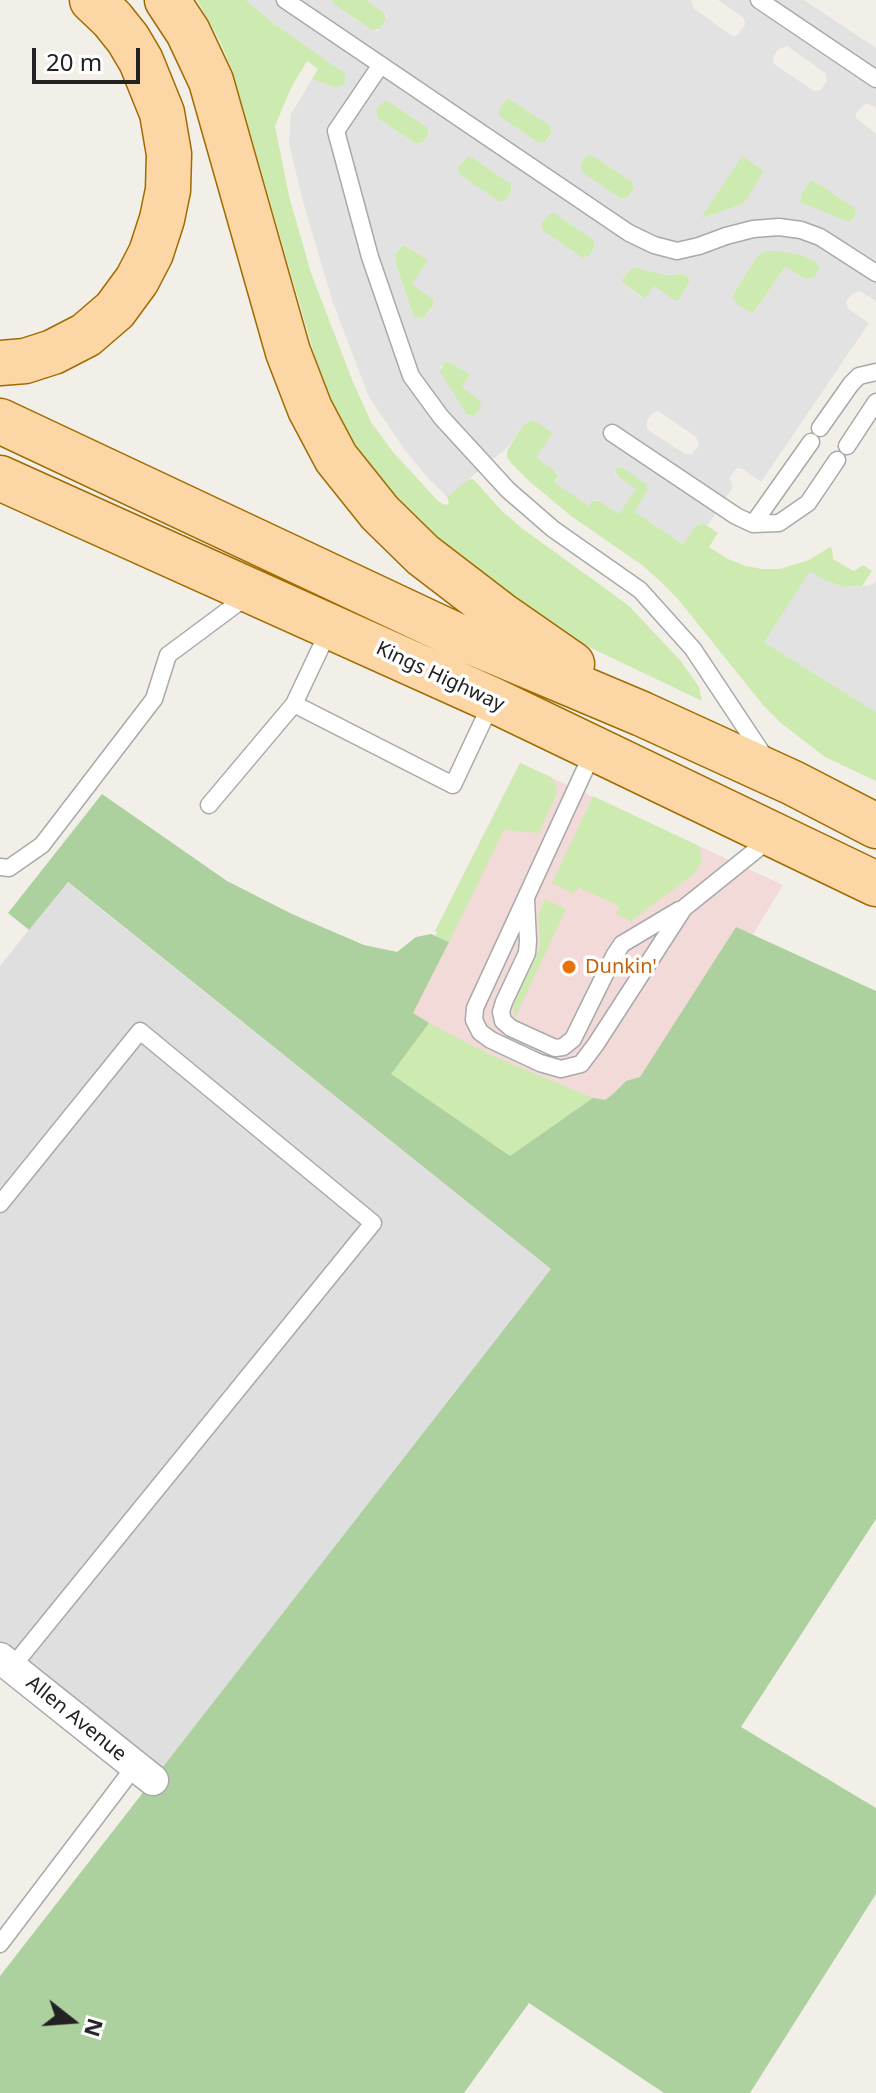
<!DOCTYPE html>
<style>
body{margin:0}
#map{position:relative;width:876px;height:2093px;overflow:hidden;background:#f2efe9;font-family:"Noto Sans",sans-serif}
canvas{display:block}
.north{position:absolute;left:32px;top:1981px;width:80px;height:80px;-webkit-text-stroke:6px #fff;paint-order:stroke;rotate:107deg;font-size:22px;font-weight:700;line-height:32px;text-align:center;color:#222}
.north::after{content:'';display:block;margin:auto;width:28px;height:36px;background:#222;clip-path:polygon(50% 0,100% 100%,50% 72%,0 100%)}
.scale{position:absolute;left:32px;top:48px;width:108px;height:36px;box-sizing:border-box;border:4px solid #222;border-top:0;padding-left:10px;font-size:24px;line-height:28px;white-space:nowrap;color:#222;-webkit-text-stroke:6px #fff;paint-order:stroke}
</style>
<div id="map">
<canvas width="876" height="2093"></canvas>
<div class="north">N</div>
<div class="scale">20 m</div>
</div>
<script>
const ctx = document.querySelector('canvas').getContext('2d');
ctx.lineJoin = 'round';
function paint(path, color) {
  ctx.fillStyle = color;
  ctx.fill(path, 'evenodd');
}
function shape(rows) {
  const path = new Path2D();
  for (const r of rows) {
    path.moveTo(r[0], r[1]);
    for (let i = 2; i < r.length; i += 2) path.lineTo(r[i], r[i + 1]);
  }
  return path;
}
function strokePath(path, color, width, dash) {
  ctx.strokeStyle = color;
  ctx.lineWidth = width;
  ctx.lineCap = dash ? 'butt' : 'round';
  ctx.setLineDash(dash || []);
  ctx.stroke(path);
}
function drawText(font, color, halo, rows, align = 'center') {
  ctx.font = font + ' "Noto Sans",sans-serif';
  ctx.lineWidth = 7;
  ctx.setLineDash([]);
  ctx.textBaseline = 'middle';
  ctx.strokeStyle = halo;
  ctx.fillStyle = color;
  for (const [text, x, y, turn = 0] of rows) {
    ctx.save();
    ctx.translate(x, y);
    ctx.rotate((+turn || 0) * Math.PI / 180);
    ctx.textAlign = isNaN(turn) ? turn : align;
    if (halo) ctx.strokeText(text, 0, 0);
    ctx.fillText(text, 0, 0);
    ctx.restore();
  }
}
paint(shape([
 [67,882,551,1269,207,1823,0,1658,0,966]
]), '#e0dfdf');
paint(shape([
 [520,763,783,885,551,1269,314,1080,438,933,435,931]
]), '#f2dad9');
paint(shape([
 [197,0,246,0,275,24,346,74,345,84,337,89,312,79,318,69,307,61,291,88,275,126,289,196,311,273,353,382,371,422,393,452,439,502,446,505,449,503,447,497,466,481,470,479,474,480,503,512,523,529,628,605,680,660,699,687,702,701,585,645,553,627,483,579,405,510,367,462,349,435,335,408,315,357,232,70,220,41],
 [332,0,366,0,385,13,386,20,380,29,372,30,333,4],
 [508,98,551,126,552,133,545,142,538,143,499,116,499,108],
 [384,101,388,101,427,127,429,134,423,142,416,144,377,118,376,109],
 [590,154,633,182,634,189,627,198,621,199,581,172,580,164,586,156],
 [742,155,762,170,763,173,746,201,743,204,700,219],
 [467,157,472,157,511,184,512,191,506,200,499,202,459,174,458,167],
 [813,180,855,208,856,216,849,222,800,203,801,194,809,182],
 [550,213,555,213,594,240,595,247,589,256,582,258,542,230,541,223],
 [404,245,428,260,434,305,423,319,413,316,396,265,395,254,401,247],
 [764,251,781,251,802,255,816,261,820,268,814,277,807,280,785,267,752,315,736,303,732,296,757,256],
 [633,267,666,275,683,274,689,278,689,283,679,300,676,301,645,299,622,282,622,279],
 [448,361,470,374,482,405,481,408,474,416,467,415,439,372,444,363],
 [531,420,538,422,553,433,554,469,558,476,555,482,593,501,600,501,620,513,618,476,614,470,616,467,624,468,647,484,648,489,635,512,683,544,695,526,703,523,718,533,709,547,728,559,746,566,762,569,779,569,809,560,830,547,832,549,833,559,850,569,854,571,863,565,872,571,862,586,844,587,826,581,764,642,876,712,876,781,825,757,782,724,763,705,677,598,661,582,642,565,571,516,528,480,512,464,507,457,507,451,523,425],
 [520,763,551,777,557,788,556,795,539,833,504,830,449,942,435,935,438,932,435,931],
 [593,796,699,846,701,854,701,863,694,874,631,921,616,914,619,906,578,887,574,894,552,883],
 [545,899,566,909,514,1020,513,1003,539,949,540,942,538,916],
 [429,1023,493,1056,593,1098,510,1156,390,1074]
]), '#cdebb0');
paint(shape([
 [102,794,227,881,292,914,364,945,397,952,416,937,431,934,449,942,413,1013,429,1023,391,1074,510,1156,593,1098,605,1100,613,1094,626,1081,640,1077,736,927,876,991,876,1519,741,1727,876,1808,876,1894,750,2093,664,2093,529,2003,464,2093,0,2093,0,1976,551,1269,68,882,29,930,8,913]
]), '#add19e');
paint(shape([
 [246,0,332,0,333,4,372,30,377,31,386,20,387,16,385,13,366,0,692,0,693,8,732,36,736,36,745,25,744,18,718,0,804,0,876,48,876,108,869,104,865,104,856,113,856,118,876,134,876,301,860,291,852,294,846,302,848,309,869,323,761,482,744,470,739,468,736,469,729,478,733,487,707,526,703,523,695,526,683,544,635,512,648,489,647,485,624,468,616,467,615,474,636,489,619,514,597,500,593,501,589,506,555,483,557,480,557,472,536,458,553,433,537,422,531,420,523,425,510,445,447,497,427,477,404,449,369,397,332,300,302,198,289,143,291,114,312,79,337,88,345,84,346,74,275,24],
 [787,46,825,73,827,80,821,90,814,91,774,64,773,57,778,49],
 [508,98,551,126,552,133,546,142,538,143,499,116,499,108],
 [384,101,388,101,427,127,429,134,423,142,416,144,377,118,376,109],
 [590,154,633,182,634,189,627,198,621,199,582,172,580,164,586,156],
 [742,156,762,170,763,173,746,201,743,204,701,218],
 [467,157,472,157,511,184,512,190,506,200,499,202,459,174,458,167],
 [813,180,855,208,856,216,849,222,800,202,801,194,809,182],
 [550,213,555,213,594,240,595,247,589,256,582,258,542,230,541,223],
 [404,245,428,260,412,284,434,300,432,309,423,319,413,316,396,265,395,254,401,247],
 [764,251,781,251,802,255,816,261,820,268,814,277,807,280,785,267,753,314,736,303,732,296,757,256],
 [633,267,666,275,683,274,689,279,689,283,679,300,676,301,654,286,644,299,622,282,622,279],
 [448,361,470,374,462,387,480,401,481,408,474,416,467,415,440,372,440,367],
 [658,411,696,437,699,445,692,454,685,454,647,429,647,420,654,412],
 [810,571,826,581,844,587,868,586,876,582,876,712,764,642]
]), '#e2e2e2');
const lane = shape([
 [285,0,629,233,654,245,677,251,699,246,726,236,753,229,779,227,801,230,820,237,876,273],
 [759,0,876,79],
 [380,66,336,131,370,257,411,376,441,417,508,490,553,529,640,590,693,649,766,759],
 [820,428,851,384,859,376,876,372],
 [612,433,736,516,753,524,779,523,808,503,837,460],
 [847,446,876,402],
 [753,524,811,442],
 [329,630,294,704,453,785,492,702],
 [593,752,475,1008,474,1020,480,1032,491,1040,540,1063,561,1069,581,1064,596,1044,684,908,771,838],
 [209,805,294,704],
 [0,867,9,868,42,845,154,699,168,655,250,594],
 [526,900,528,941,527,953,504,1002,501,1012,503,1021,511,1028,555,1048,563,1047,573,1039,614,956,622,944,679,910],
 [0,1204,140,1031,373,1223,12,1667],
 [0,1944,135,1766]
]);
const street = shape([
 [0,1658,153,1780]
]);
const primary = shape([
 [167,0,188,32,211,81,288,352,310,409,336,458,380,513,423,555,500,614,572,664],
 [0,363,25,361,53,352,86,335,115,310,137,280,151,253,162,219,168,190,169,154,162,113,141,61,128,39,112,19,92,0],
 [0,421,464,639,642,714,793,783,876,826],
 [0,478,493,700,876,884]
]);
strokePath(lane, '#a9a9a9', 19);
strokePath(street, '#a9a9a9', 33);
strokePath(primary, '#a06b00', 47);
strokePath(lane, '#fff', 16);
strokePath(street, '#fff', 30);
strokePath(primary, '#fcd6a4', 44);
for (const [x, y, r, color] of [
 [569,967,8,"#e8710a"]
]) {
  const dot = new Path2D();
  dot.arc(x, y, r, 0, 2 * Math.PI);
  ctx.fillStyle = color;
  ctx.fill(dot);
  strokePath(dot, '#fff', 3);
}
drawText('20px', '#222', '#fff', [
 ["Kings Highway",440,677,25],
 ["Allen Avenue",76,1719,39]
]);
drawText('20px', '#c56008', '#fff', [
 ["Dunkin'",585,967]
], 'left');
</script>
